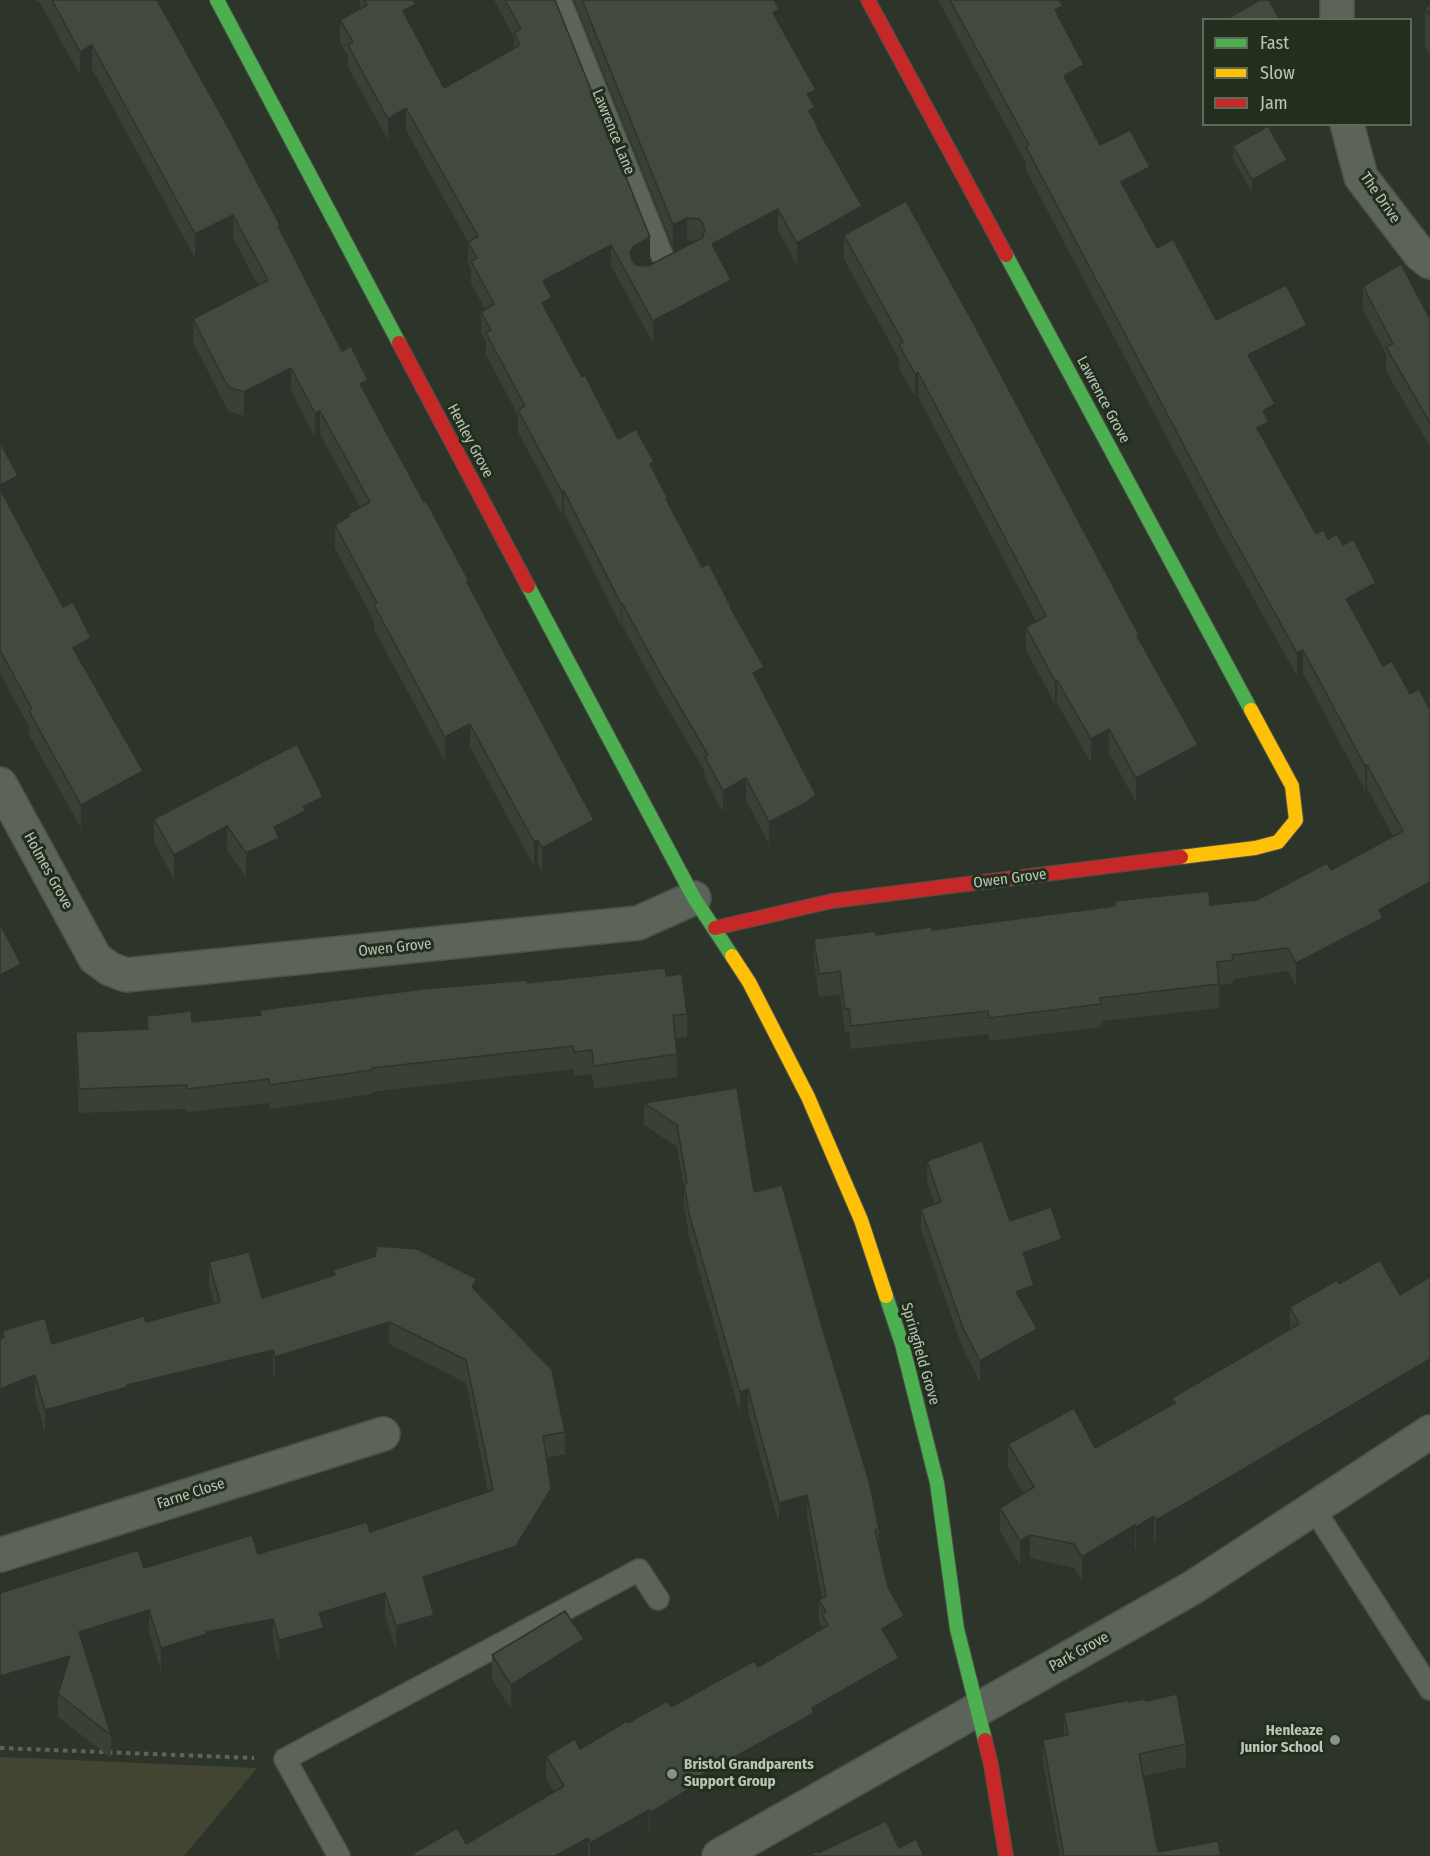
<!DOCTYPE html>
<style>
body{margin:0}
#map{position:relative;width:1430px;height:1856px;overflow:hidden;background:#2d352a;font-family:"Fira Sans Condensed",sans-serif}
canvas{display:block}
.legend{position:absolute;left:1202px;top:18px;width:210px;height:108px;box-sizing:border-box;background:#222f1e;border:2px solid #5e6b5a;margin:0;padding:8px 10px;list-style:none;font-size:18px;color:#b8c6b4}
.legend li{display:flex;align-items:center;gap:12px;height:30px}
.legend b{width:30px;border:2px solid #5e6b5a}
</style>
<div id="map">
<canvas width="1430" height="1856"></canvas>
<ul class="legend">
<li><b style="height:8px;background:#4caf50"></b>Fast</li>
<li><b style="height:8px;background:#ffc107"></b>Slow</li>
<li><b style="height:8px;background:#c62828"></b>Jam</li>
</ul>
</div>
<script>
const ctx = document.querySelector('canvas').getContext('2d');
ctx.lineJoin = 'round';
function paint(path, color) {
  ctx.fillStyle = color;
  ctx.fill(path, 'evenodd');
}
function shape(rows) {
  const path = new Path2D();
  for (const r of rows) {
    path.moveTo(r[0], r[1]);
    for (let i = 2; i < r.length; i += 2) path.lineTo(r[i], r[i + 1]);
  }
  return path;
}
function strokePath(path, color, width, dash) {
  ctx.strokeStyle = color;
  ctx.lineWidth = width;
  ctx.lineCap = dash ? 'butt' : 'round';
  ctx.setLineDash(dash || []);
  ctx.stroke(path);
}
function drawText(font, color, halo, rows, align = 'center') {
  ctx.font = font + ' "Fira Sans Condensed",sans-serif';
  ctx.lineWidth = 6;
  ctx.setLineDash([]);
  ctx.textBaseline = 'middle';
  ctx.strokeStyle = halo;
  ctx.fillStyle = color;
  for (const [text, x, y, turn = 0] of rows) {
    ctx.save();
    ctx.translate(x, y);
    ctx.rotate((+turn || 0) * Math.PI / 180);
    ctx.textAlign = isNaN(turn) ? turn : align;
    if (halo) ctx.strokeText(text, 0, 0);
    ctx.fillText(text, 0, 0);
    ctx.restore();
  }
}
paint(shape([
 [0,1757,257,1768,184,1856,0,1856]
]), '#434533');
const lane = shape([
 [560,0,666,265],
 [1314,1509,1430,1689],
 [339,1856,285,1759,639,1570,658,1599]
]);
const street = shape([
 [1337,0,1337,20],
 [1347,124,1361,177,1420,254,1430,262],
 [0,784,95,958,110,969,126,975,638,923,694,898],
 [0,1555,383,1434],
 [719,1856,1192,1588,1430,1432]
]);
const fast = shape([
 [217,0,399,343],
 [1006,255,1251,710],
 [528,586,694,898,732,956],
 [886,1296,902,1344,937,1483,957,1629,985,1740]
]);
const slow = shape([
 [1181,857,1255,848,1278,842,1296,820,1292,786,1251,710],
 [732,956,749,982,808,1097,861,1220,886,1296]
]);
const jam = shape([
 [868,0,1006,255],
 [399,343,528,586],
 [715,928,832,901,1181,857],
 [985,1740,991,1765,1006,1856]
]);
strokePath(lane, '#4a5048', 24);
strokePath(street, '#4a5048', 36);
strokePath(fast, '#4a5048', 16);
strokePath(slow, '#4a5048', 16);
strokePath(jam, '#4a5048', 16);
strokePath(shape([
 [0,1748,254,1758]
]), '#5e645a', 4, [4.5, 4.5]);
strokePath(lane, '#5c6359', 21);
strokePath(street, '#5c6359', 33);
strokePath(fast, '#4caf50', 14);
strokePath(slow, '#ffc107', 14);
strokePath(jam, '#c62828', 14);
paint(shape([
 [36,0,157,0,280,231,342,351,469,586,594,844,542,871,538,864,534,866,470,747,445,761,374,629,374,621,335,548,335,525,348,517,348,514,360,507,320,434,315,437,291,391,244,416,228,411,193,342,193,319,258,285,233,238,195,258,92,69,80,75,39,1,37,2],
 [360,0,413,0,416,26,412,28,444,88,514,48,514,37,494,0,555,0,650,259,638,265,648,266,696,241,687,240,673,247,574,0,777,0,779,23,816,112,815,112,815,121,818,130,862,225,1139,640,1198,768,1136,802,1109,753,1091,763,1057,703,1055,704,1026,650,1026,627,1036,621,918,396,915,397,899,368,899,359,844,259,844,238,797,265,778,231,721,261,731,302,653,343,611,266,552,298,552,320,582,377,618,439,654,471,668,503,702,567,731,610,764,689,761,690,816,817,804,825,769,844,746,800,723,812,705,778,705,772,660,695,622,625,621,626,564,513,562,514,518,432,518,415,486,355,486,342,481,333,481,312,485,309,471,283,471,269,468,263,468,242,406,130,388,140,348,67,348,56,340,42,340,20,360,9],
 [938,0,1059,0,1063,24,1084,88,1073,94,1100,145,1150,190,1130,200,1157,248,1216,320,1307,348,1258,373,1275,428,1269,431,1269,445,1267,446,1316,534,1328,539,1376,606,1356,617,1383,666,1410,694,1430,710,1383,931,1383,941,1296,986,1288,971,1233,979,1233,983,1219,985,1219,1008,1101,1021,1101,1027,989,1041,988,1034,851,1049,849,1031,845,1032,840,994,819,997,814,962,814,939,932,930,1210,905,1257,900,1331,870,1393,836,1367,788,1365,790,1303,673,1297,676,1220,538,1026,170,1026,163],
 [1430,5,1430,55,1425,48,1425,8],
 [1233,146,1287,172,1252,192,1233,159],
 [1363,286,1430,319,1430,446,1386,371,1386,354,1363,309],
 [0,442,18,499,8,505,91,661,83,666,143,795,81,828,29,735,29,727,0,673],
 [154,819,323,821,307,828,307,834,279,848,279,862,246,877,227,850,174,879,154,842],
 [666,976,687,1014,687,1037,676,1038,677,1054,677,1077,594,1089,592,1074,574,1076,573,1069,372,1092,372,1094,270,1109,269,1103,187,1112,187,1109,79,1113,76,1056,76,1032,147,1029,147,1016,192,1022,260,1015,260,1010,527,983],
 [737,1088,754,1192,879,1529,879,1545,888,1587,904,1638,892,1646,899,1680,814,1729,814,1735,694,1802,694,1808,650,1835,649,1832,606,1856,409,1856,466,1844,554,1792,546,1778,546,1756,580,1749,628,1723,671,1707,758,1667,822,1629,822,1627,819,1622,819,1600,822,1598,807,1517,779,1525,748,1411,740,1414,689,1236,684,1206,684,1188,677,1147,644,1125,644,1103],
 [927,1161,1010,1221,1062,1260,1029,1272,1034,1306,1026,1309,1037,1350,980,1382,963,1349,921,1230,921,1209,935,1205,927,1182],
 [209,1262,262,1298,333,1275,333,1270,477,1291,565,1432,565,1454,546,1458,551,1512,516,1568,429,1597,434,1637,396,1649,385,1615,324,1634,324,1650,279,1663,273,1641,207,1655,207,1657,161,1671,149,1633,85,1652,111,1735,111,1758,58,1717,58,1694,62,1681,0,1698,144,1568,258,1554,370,1532,488,1492,466,1383,389,1344,275,1380,273,1373,128,1408,128,1410,45,1433,35,1397,2,1338,2,1331,52,1344,146,1322,214,1304,209,1285],
 [1337,1280,1179,1530,1156,1543,1154,1540,1136,1550,1135,1548,1082,1580,1074,1568,1030,1558,1020,1565,1000,1531,1000,1508,1024,1494,1008,1467,1008,1444,1095,1448,1172,1405,1172,1398,1290,1329,1290,1307],
 [492,1655,584,1662,511,1709,492,1679],
 [1146,1701,1186,1744,1186,1767,1143,1776,1158,1852,1221,1856,1060,1856,1043,1763,1043,1740,1064,1736,1064,1713,1129,1702]
]), '#394036');
paint(shape([
 [770,0,777,0,777,10,779,9,779,31,773,34],
 [416,4,416,26,403,33,403,11],
 [1063,6,1063,29,1055,10],
 [92,45,92,69,80,75,80,52],
 [1084,65,1084,88,1064,99,1064,76],
 [816,90,815,129,809,133,807,94],
 [406,108,406,130,388,140,388,119],
 [1287,160,1287,172,1252,192,1252,180],
 [1150,167,1150,190,1121,205,1121,182],
 [862,206,862,228,844,235,844,238,797,265,797,243],
 [778,209,778,231,712,266,712,244],
 [233,215,233,238,195,258,195,234],
 [687,218,687,240,673,247,673,225],
 [650,237,650,259,633,268,630,253,633,247],
 [611,245,611,266,543,303,543,281],
 [731,280,731,302,653,343,653,321],
 [552,298,552,320,542,303],
 [1307,325,1307,348,1248,378,1248,355],
 [291,368,291,391,244,416,244,392],
 [918,372,918,396,915,397,915,374],
 [368,380,368,403,360,384],
 [1275,404,1275,428,1269,431,1269,445,1257,452,1257,428,1263,411],
 [320,411,320,434,315,437,315,413],
 [654,462,654,484,650,464],
 [18,476,18,499,0,509,0,485],
 [564,491,564,513,562,514,562,492],
 [1376,583,1376,606,1346,622,1346,599],
 [622,603,622,625,621,626,621,604],
 [91,638,91,661,73,671,73,648],
 [1303,650,1303,673,1297,676,1297,653],
 [764,667,764,689,753,695,753,673],
 [1057,680,1057,703,1055,704,1055,681],
 [470,724,470,747,445,761,445,737],
 [1109,729,1109,753,1091,763,1091,739],
 [1198,745,1198,768,1136,802,1136,778],
 [1367,765,1367,788,1365,790,1365,766],
 [143,771,143,795,81,828,81,805],
 [746,778,746,800,723,812,723,791],
 [816,795,816,817,804,825,769,844,769,822],
 [323,797,323,821,307,828,307,834,279,848,279,862,246,877,246,853,274,827,303,807],
 [594,820,594,844,542,871,542,848],
 [227,826,227,850,174,879,174,855],
 [538,840,538,864,534,866,534,842],
 [1430,882,1430,905,1383,931,1383,941,1296,986,1296,963,1379,910],
 [21,964,21,988,0,999,0,975],
 [1062,1239,1062,1260,1023,1274,1023,1253],
 [477,1279,477,1301,472,1287],
 [1034,1285,1034,1306,1016,1313,1016,1292],
 [389,1322,389,1344,275,1380,275,1357],
 [1037,1329,1037,1350,980,1382,980,1361],
 [273,1350,273,1373,128,1408,128,1410,45,1433,45,1410,127,1385],
 [1430,1359,1430,1383,1156,1543,1156,1520],
 [35,1375,35,1397,0,1412,0,1389],
 [748,1389,748,1411,740,1414,740,1392],
 [551,1489,551,1512,516,1568,423,1599,423,1577],
 [807,1495,807,1517,779,1525,779,1503],
 [1154,1516,1154,1540,1136,1550,1136,1527],
 [1135,1525,1135,1548,1082,1580,1082,1557],
 [1030,1535,1030,1558,1020,1565,1020,1541],
 [385,1593,385,1615,324,1634,324,1650,279,1663,279,1640,319,1613],
 [149,1610,149,1633,79,1654,79,1632],
 [434,1615,434,1637,396,1649,396,1626],
 [904,1616,904,1638,882,1652,882,1629],
 [273,1619,273,1641,207,1655,207,1657,161,1671,161,1648,206,1632],
 [584,1639,584,1662,511,1709,511,1685],
 [70,1656,70,1678,0,1698,0,1676],
 [899,1658,899,1680,814,1729,814,1735,694,1802,694,1808,650,1835,650,1813,691,1781,812,1708],
 [649,1810,649,1832,606,1856,590,1856,590,1843],
 [588,1838,588,1856,555,1856]
]), '#2e342c');
const building = shape([
 [52,0,157,0,230,131,280,225,278,226,342,351,351,346,368,380,360,384,424,502,426,501,469,581,467,582,489,624,594,820,542,848,538,840,534,842,470,724,445,737,374,605,377,603,335,525,350,516,348,514,370,502,320,411,315,413,291,368,244,392,228,387,193,319,268,280,233,215,195,234,92,45,80,52,52,0],
 [364,0,413,0,416,4,403,11,444,88,520,45,514,33,521,29,505,0,555,0,650,237,633,247,630,253,632,260,636,265,648,266,702,238,705,230,703,224,699,219,687,218,673,225,582,0,774,0,779,9,773,13,816,90,807,94,815,107,809,111,818,127,817,128,862,206,797,243,778,209,712,244,731,280,653,321,611,245,543,281,552,298,542,303,582,377,585,375,618,439,636,429,654,462,650,464,668,499,666,499,702,567,709,564,731,607,730,607,764,667,753,673,816,795,804,804,769,822,746,778,723,791,705,757,708,755,660,673,622,603,621,604,564,491,562,492,518,410,525,406,486,333,491,330,481,312,494,304,471,261,477,258,468,242,478,236,406,108,388,119,348,45,353,42,340,20,367,5,364,0],
 [950,0,1059,0,1063,6,1055,10,1084,65,1064,76,1100,145,1130,130,1150,167,1121,182,1157,248,1173,239,1216,320,1286,285,1307,325,1248,355,1275,404,1263,411,1269,422,1257,428,1316,534,1323,530,1328,539,1337,534,1343,545,1353,539,1376,583,1346,599,1383,666,1392,661,1410,694,1419,689,1430,710,1430,882,1379,910,1383,918,1296,963,1288,948,1232,955,1233,960,1217,962,1219,984,1100,998,1101,1004,989,1018,988,1011,851,1026,849,1008,845,1009,840,971,819,974,814,939,876,931,876,935,932,927,932,930,1115,906,1115,901,1209,891,1210,905,1257,900,1327,863,1331,870,1403,831,1367,765,1365,766,1303,650,1297,653,1220,514,1026,147,1029,145,950,0],
 [1260,0,1269,0,1280,20,1225,20,1260,0],
 [1430,5,1430,15,1425,8,1430,5],
 [1268,126,1287,160,1252,180,1233,146,1268,126],
 [906,201,976,328,1139,635,1137,636,1198,745,1136,778,1109,729,1091,739,1057,680,1055,681,1026,627,1046,616,918,372,915,374,899,345,903,342,844,235,906,201],
 [1401,264,1430,319,1430,423,1386,347,1393,344,1363,286,1401,264],
 [0,442,18,476,0,485,0,442],
 [0,489,63,607,73,602,91,638,73,648,143,771,81,805,29,711,32,709,0,650,0,489],
 [297,744,323,797,303,807,307,810,274,827,279,838,246,853,227,826,174,855,154,819,297,744],
 [0,924,21,964,0,975,0,924],
 [665,968,666,976,682,974,687,1014,673,1015,677,1054,594,1066,592,1050,574,1052,573,1046,372,1068,372,1070,270,1085,269,1079,187,1089,187,1085,79,1089,76,1032,148,1029,147,1016,191,1011,192,1022,261,1015,260,1010,423,989,527,980,527,983,665,968],
 [737,1088,754,1192,782,1185,823,1330,869,1481,879,1529,875,1530,888,1587,904,1616,882,1629,899,1658,812,1708,814,1713,691,1781,694,1786,650,1813,649,1810,590,1843,588,1838,555,1856,409,1856,457,1828,466,1844,564,1786,546,1756,575,1739,580,1749,627,1721,628,1723,667,1701,671,1707,754,1661,758,1667,828,1625,822,1614,826,1612,819,1600,826,1596,807,1495,779,1503,748,1389,740,1392,689,1214,684,1183,687,1183,677,1125,644,1103,737,1088],
 [982,1141,1010,1221,1051,1207,1062,1239,1023,1253,1034,1285,1016,1292,1037,1329,980,1361,963,1328,921,1209,941,1202,927,1161,982,1141],
 [377,1246,417,1249,477,1279,472,1287,552,1370,565,1432,543,1436,551,1489,516,1546,423,1577,434,1615,396,1626,385,1593,319,1613,324,1628,279,1640,273,1619,206,1632,207,1634,161,1648,149,1610,79,1632,111,1735,58,1694,70,1656,0,1676,0,1593,138,1550,144,1568,252,1535,258,1554,367,1522,370,1532,493,1490,466,1360,389,1322,275,1357,273,1350,127,1385,128,1387,45,1410,35,1375,0,1389,0,1339,4,1337,2,1331,45,1318,52,1344,144,1316,146,1322,220,1302,209,1262,249,1252,262,1298,335,1275,333,1270,375,1256,377,1246],
 [1380,1260,1400,1295,1430,1277,1430,1359,1179,1507,1156,1520,1154,1516,1136,1527,1135,1525,1082,1557,1074,1544,1030,1535,1020,1541,1000,1508,1034,1487,1008,1444,1074,1408,1095,1448,1175,1403,1172,1398,1299,1324,1290,1307,1337,1280,1339,1284,1380,1260],
 [565,1611,584,1639,511,1685,492,1655,565,1611],
 [1177,1694,1186,1744,1139,1754,1158,1852,1218,1841,1221,1856,1064,1856,1043,1740,1068,1735,1064,1713,1129,1700,1129,1702,1145,1699,1146,1701,1177,1694],
 [886,1821,899,1848,916,1839,924,1856,808,1856,817,1851,818,1853,886,1821]
]);
paint(building, '#424a3f');
strokePath(building, '#2e342c', 1.5);
for (const [x, y, r, color] of [
 [1335,1740,6,"#879384"],
 [672,1774,6,"#879384"]
]) {
  const dot = new Path2D();
  dot.arc(x, y, r, 0, 2 * Math.PI);
  ctx.fillStyle = color;
  ctx.fill(dot);
  strokePath(dot, '#222f1e', 2);
}
drawText('15px', '#b8c6b4', '#222f1e', [
 ["Lawrence Lane",613,132,68],
 ["The Drive",1380,198,55],
 ["Lawrence Grove",1103,400,62],
 ["Henley Grove",470,441,62],
 ["Holmes Grove",48,871,61],
 ["Owen Grove",1010,879,-7],
 ["Owen Grove",395,948,-6],
 ["Springfield Grove",920,1354,74],
 ["Farne Close",191,1494,-18],
 ["Park Grove",1079,1652,-29]
]);
drawText('bold 15px', '#b8c6b4', '#222f1e', [
 ["Henleaze",1323,1731],
 ["Junior School",1323,1748],
 ["Bristol Grandparents",684,1765,"left"],
 ["Support Group",684,1782,"left"]
], 'right');
</script>
